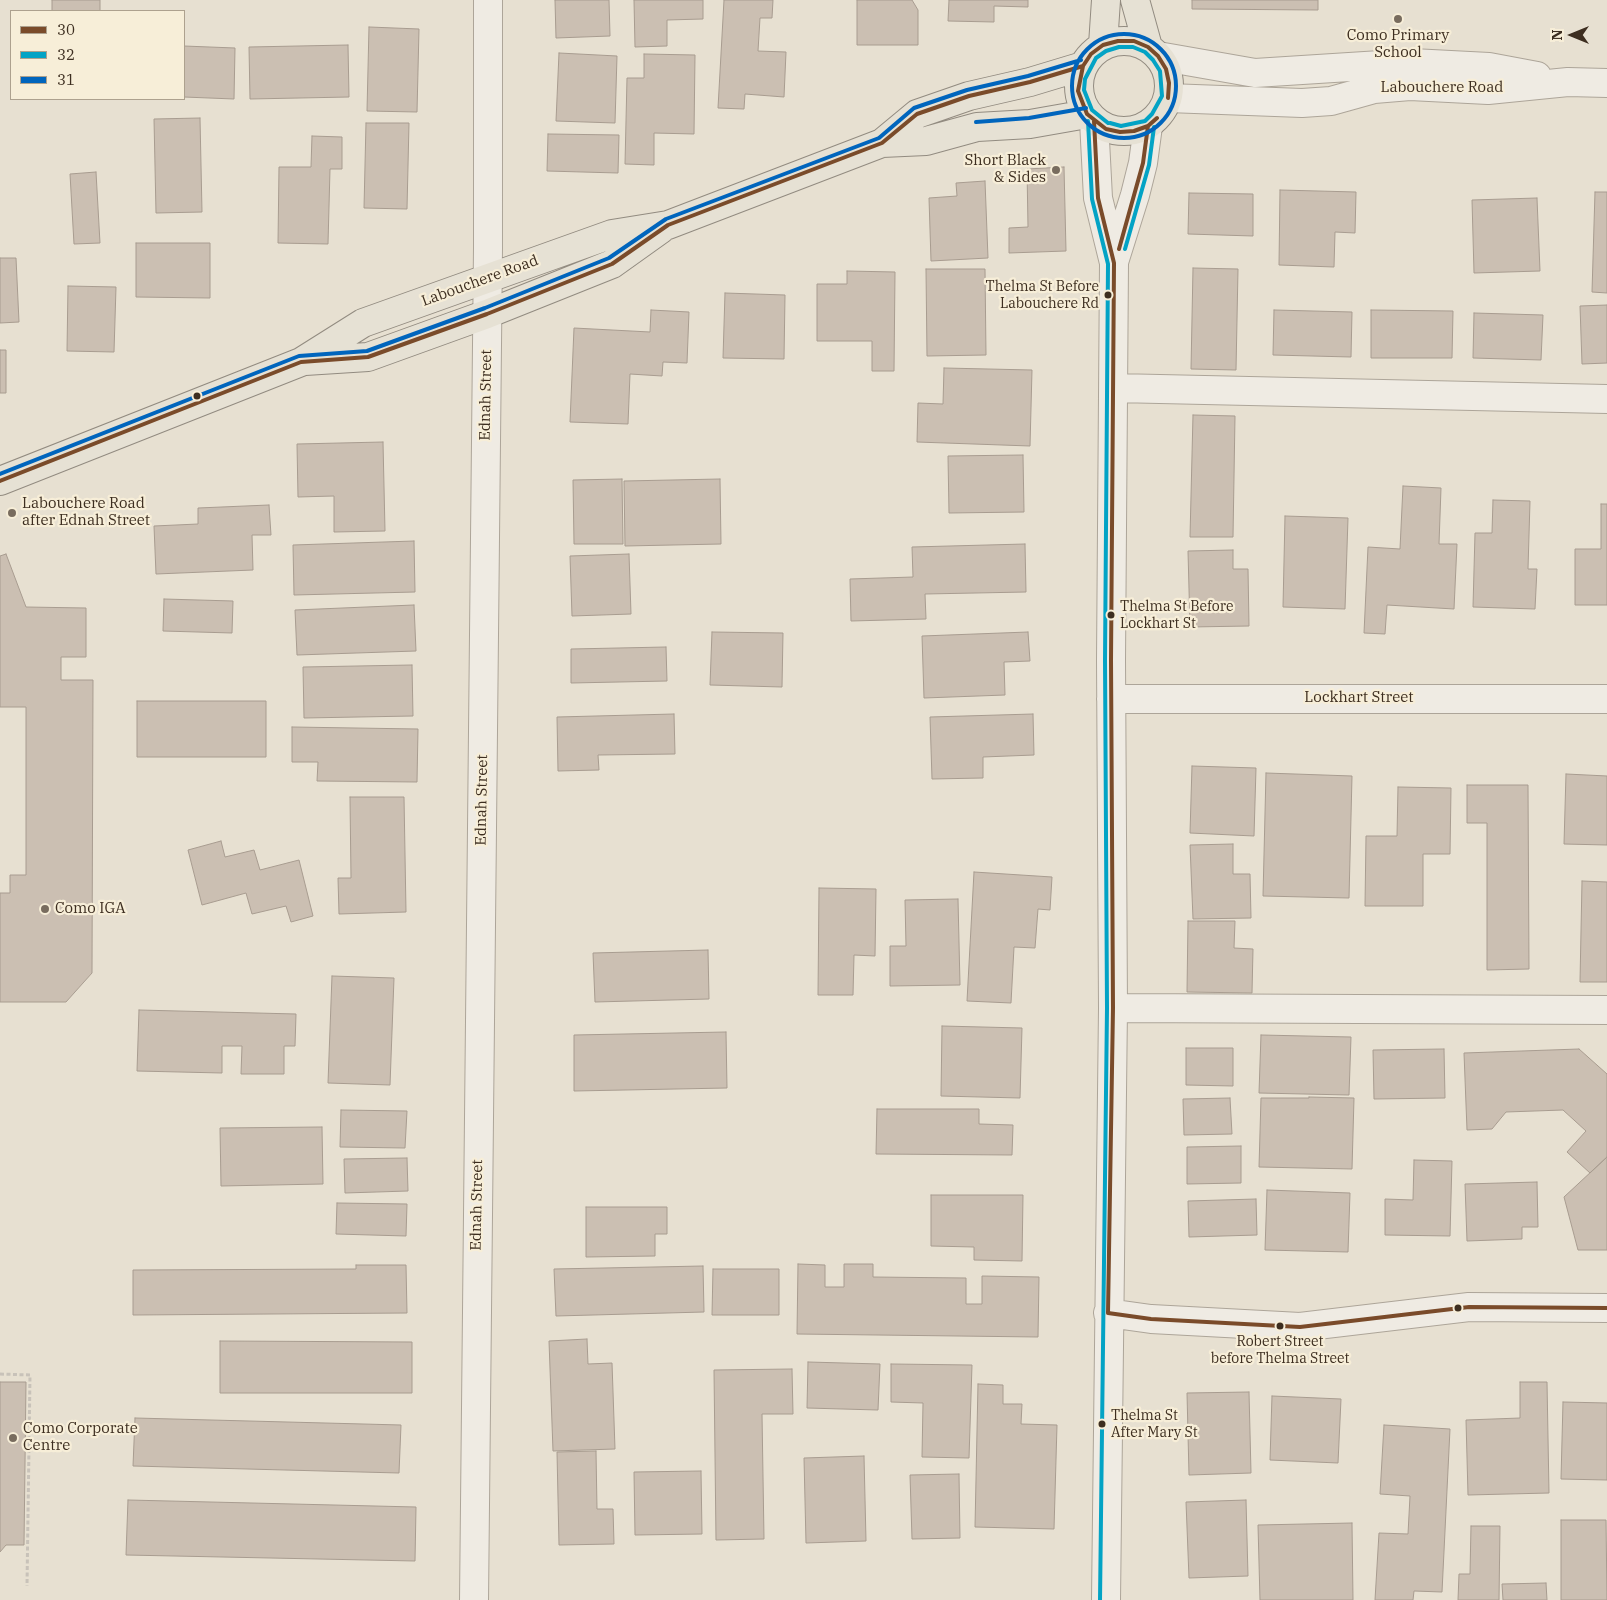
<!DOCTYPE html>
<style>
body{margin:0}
#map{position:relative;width:1607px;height:1600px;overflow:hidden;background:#e7e0d1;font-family:"IBM Plex Serif",serif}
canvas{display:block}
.legend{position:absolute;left:10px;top:10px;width:175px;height:90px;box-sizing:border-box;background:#f7eed8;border:1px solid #ada18e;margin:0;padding:6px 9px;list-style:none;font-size:15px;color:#3d2e20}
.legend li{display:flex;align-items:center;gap:10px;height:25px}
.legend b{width:25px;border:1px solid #ada18e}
.north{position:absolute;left:1547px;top:10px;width:50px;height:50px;-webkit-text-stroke:4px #f7eed8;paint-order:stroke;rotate:270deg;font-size:14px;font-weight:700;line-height:20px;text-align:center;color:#3d2e20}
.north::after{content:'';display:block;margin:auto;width:18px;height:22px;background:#3d2e20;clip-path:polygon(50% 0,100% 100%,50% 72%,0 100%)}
</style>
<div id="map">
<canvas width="1607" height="1600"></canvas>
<ul class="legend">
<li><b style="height:6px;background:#7a4b2a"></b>30</li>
<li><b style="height:6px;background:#03a3c5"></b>32</li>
<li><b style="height:6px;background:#0065bd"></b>31</li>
</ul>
<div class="north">N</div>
</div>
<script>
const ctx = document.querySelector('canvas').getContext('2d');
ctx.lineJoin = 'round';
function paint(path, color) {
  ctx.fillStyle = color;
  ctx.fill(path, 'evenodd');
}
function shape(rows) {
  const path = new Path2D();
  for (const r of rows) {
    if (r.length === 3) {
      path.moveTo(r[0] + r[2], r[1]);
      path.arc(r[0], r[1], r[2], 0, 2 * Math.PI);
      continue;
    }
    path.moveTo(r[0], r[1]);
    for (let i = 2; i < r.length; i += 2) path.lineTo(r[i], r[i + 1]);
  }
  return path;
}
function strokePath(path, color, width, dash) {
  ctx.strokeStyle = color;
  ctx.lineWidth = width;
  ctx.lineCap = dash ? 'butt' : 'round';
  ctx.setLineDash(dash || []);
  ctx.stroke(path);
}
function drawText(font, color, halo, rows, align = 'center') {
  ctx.font = font + ' "IBM Plex Serif",serif';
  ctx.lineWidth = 4.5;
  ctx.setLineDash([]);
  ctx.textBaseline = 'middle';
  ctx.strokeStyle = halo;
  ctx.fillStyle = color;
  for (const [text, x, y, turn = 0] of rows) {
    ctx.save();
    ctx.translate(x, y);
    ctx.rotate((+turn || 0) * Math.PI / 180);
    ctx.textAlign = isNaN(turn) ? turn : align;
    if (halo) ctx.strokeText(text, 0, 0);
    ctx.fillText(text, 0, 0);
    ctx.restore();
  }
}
const building = shape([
 [52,0,100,0,100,11,52,11,52,0],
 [555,0,609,0,610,36,556,38,555,0],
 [634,0,703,0,703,19,667,20,667,46,635,47,634,0],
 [724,0,773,0,772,18,760,18,758,51,786,52,784,97,745,94,744,109,718,108,724,0],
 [857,0,912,0,918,10,918,45,857,45,857,0],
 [949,0,1028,0,1028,7,994,6,994,22,948,21,949,0],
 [1192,0,1318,0,1318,10,1192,9,1192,0],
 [369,27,419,29,417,112,367,111,369,27],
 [348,45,349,97,250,99,249,47,348,45],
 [184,46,235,48,234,99,184,97,184,46],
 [559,53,617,56,615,123,556,121,559,53],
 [644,54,695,55,694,134,654,133,654,165,625,164,627,78,644,78,644,54],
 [200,118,202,212,156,213,154,119,200,118],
 [366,123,409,123,407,209,364,208,366,123],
 [548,134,619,135,618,173,547,171,548,134],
 [312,136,342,137,342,169,330,169,328,244,278,243,279,167,311,167,312,136],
 [1064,167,1066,251,1009,253,1009,228,1028,227,1027,169,1064,167],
 [96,172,100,243,74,244,70,174,96,172],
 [985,181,988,258,931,261,929,198,957,196,956,183,985,181],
 [1280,190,1356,192,1355,233,1335,232,1334,267,1279,265,1280,190],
 [1595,192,1607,192,1607,293,1592,292,1595,192],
 [1189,193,1253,194,1253,236,1188,234,1189,193],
 [1537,198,1540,271,1474,273,1472,200,1537,198],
 [136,243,210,243,210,298,136,297,136,243],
 [0,258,16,258,19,322,0,323,0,258],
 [1193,268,1238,269,1236,370,1191,369,1193,268],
 [926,269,985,269,986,355,927,356,926,269],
 [847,271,895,272,894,371,872,371,872,341,817,341,817,284,847,284,847,271],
 [68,286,116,287,114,352,67,351,68,286],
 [725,293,785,295,784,359,723,358,725,293],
 [1607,305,1607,363,1582,364,1580,306,1607,305],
 [651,310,689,312,687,363,663,362,662,376,630,374,628,424,570,422,574,328,650,332,651,310],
 [1274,310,1352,312,1351,357,1273,355,1274,310],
 [1371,310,1453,311,1452,358,1371,358,1371,310],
 [1474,313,1543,315,1541,360,1473,358,1474,313],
 [0,350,6,350,6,393,0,393,0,350],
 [944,368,1032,370,1030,446,917,442,918,403,943,404,944,368],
 [1193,415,1235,416,1233,537,1190,537,1193,415],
 [383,442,385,531,334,532,334,496,298,497,297,444,383,442],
 [1023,455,1024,512,949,513,948,456,1023,455],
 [622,479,623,544,574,544,573,480,622,479],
 [720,479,721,544,625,546,624,481,720,479],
 [1403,486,1441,488,1439,544,1457,544,1454,609,1387,605,1385,634,1364,633,1368,547,1400,549,1403,486],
 [1493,500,1530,501,1528,569,1537,569,1535,609,1473,607,1475,533,1492,533,1493,500],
 [1601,504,1607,504,1607,605,1575,605,1575,549,1601,549,1601,504],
 [269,505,271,535,252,535,253,570,156,574,154,526,198,524,198,508,269,505],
 [1285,516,1348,518,1345,609,1283,607,1285,516],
 [414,541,415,592,294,595,293,545,414,541],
 [1025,544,1026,592,925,594,926,619,851,621,850,579,913,577,912,547,1025,544],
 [1233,550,1233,569,1248,569,1249,626,1190,627,1188,551,1233,550],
 [6,554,26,607,86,608,86,657,61,657,61,680,93,680,92,973,66,1002,0,1002,0,893,10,893,10,875,26,875,26,707,0,707,0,556,6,554],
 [629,554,631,614,572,616,570,556,629,554],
 [164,599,233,601,232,633,163,631,164,599],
 [414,605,416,651,297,655,295,610,414,605],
 [712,632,783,633,782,687,710,685,712,632],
 [1028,632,1030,661,1004,662,1005,695,924,698,922,636,1028,632],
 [666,647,667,681,571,683,571,649,666,647],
 [412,665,413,716,304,718,303,667,412,665],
 [137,701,266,701,266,757,137,757,137,701],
 [674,714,675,754,598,755,599,770,558,771,557,717,674,714],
 [1033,714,1034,755,983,757,983,778,932,779,930,717,1033,714],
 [292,727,418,729,417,782,317,781,318,762,292,762,292,727],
 [1192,766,1256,768,1254,836,1190,833,1192,766],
 [1266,773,1352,776,1349,898,1263,896,1266,773],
 [1566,774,1607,776,1607,845,1564,844,1566,774],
 [1467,785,1528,785,1529,969,1487,970,1487,823,1467,823,1467,785],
 [1398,787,1451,788,1450,854,1423,854,1423,906,1365,906,1366,836,1397,836,1398,787],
 [350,797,404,797,406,912,339,914,338,878,351,878,350,797],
 [221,841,225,857,254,850,260,870,299,860,313,916,291,922,286,906,252,914,246,893,202,905,188,850,221,841],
 [1233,844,1233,874,1250,874,1251,918,1193,919,1190,845,1233,844],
 [974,872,1052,877,1050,910,1038,909,1035,948,1014,947,1011,1003,967,1001,974,872],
 [1582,881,1607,882,1607,982,1580,982,1582,881],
 [819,888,876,889,875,956,854,955,853,995,818,995,819,888],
 [958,899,960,985,890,986,890,946,906,946,905,900,958,899],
 [1188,921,1235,921,1234,948,1253,949,1252,993,1187,992,1188,921],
 [708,950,709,999,595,1002,593,953,708,950],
 [332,976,394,978,390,1085,328,1083,332,976],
 [139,1010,296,1014,295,1046,284,1046,284,1074,241,1074,242,1046,222,1046,222,1073,137,1071,139,1010],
 [942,1026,1022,1028,1020,1098,941,1096,942,1026],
 [726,1032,727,1088,574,1091,574,1035,726,1032],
 [1261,1035,1351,1037,1349,1095,1259,1093,1261,1035],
 [1186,1048,1233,1048,1233,1086,1186,1085,1186,1048],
 [1444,1049,1445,1098,1374,1099,1373,1050,1444,1049],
 [1579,1049,1607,1074,1607,1157,1590,1173,1567,1152,1586,1131,1563,1110,1506,1112,1492,1129,1467,1130,1464,1053,1579,1049],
 [1309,1097,1354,1098,1352,1169,1259,1167,1261,1098,1309,1098,1309,1097],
 [1230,1098,1232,1134,1184,1135,1183,1099,1230,1098],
 [877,1109,979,1109,979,1124,1013,1125,1012,1155,876,1154,877,1109],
 [341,1110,407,1111,405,1148,340,1147,341,1110],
 [322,1127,323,1184,221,1186,220,1128,322,1127],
 [1241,1146,1241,1183,1187,1184,1187,1147,1241,1146],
 [1607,1157,1607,1250,1578,1250,1564,1197,1607,1157],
 [407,1158,408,1191,345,1193,344,1159,407,1158],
 [1414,1160,1452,1161,1450,1236,1385,1235,1385,1199,1413,1200,1414,1160],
 [1537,1182,1538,1227,1522,1227,1522,1239,1467,1241,1465,1184,1537,1182],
 [1267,1190,1350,1193,1348,1252,1265,1250,1267,1190],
 [931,1195,1023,1195,1022,1261,974,1260,974,1247,931,1246,931,1195],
 [1256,1199,1257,1235,1189,1237,1188,1201,1256,1199],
 [337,1203,407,1204,406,1236,336,1234,337,1203],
 [586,1207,667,1207,667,1234,655,1234,655,1256,586,1257,586,1207],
 [798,1264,825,1265,825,1287,844,1287,844,1264,873,1264,873,1277,966,1278,966,1304,982,1304,982,1276,1039,1277,1038,1337,797,1334,798,1264],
 [356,1265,406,1265,407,1313,133,1315,133,1270,356,1269,356,1265],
 [703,1266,704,1312,556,1316,554,1269,703,1266],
 [713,1269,779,1269,779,1315,712,1315,713,1269],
 [587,1339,588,1364,612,1363,615,1449,553,1451,549,1341,587,1339],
 [220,1341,412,1342,412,1393,220,1393,220,1341],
 [808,1362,880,1364,878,1410,807,1408,808,1362],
 [891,1364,972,1365,969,1458,922,1457,923,1403,891,1402,891,1364],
 [792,1369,793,1414,762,1414,764,1539,716,1540,714,1370,792,1369],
 [0,1382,26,1382,24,1545,6,1545,0,1552,0,1382],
 [1520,1382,1547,1382,1549,1493,1468,1495,1466,1420,1520,1418,1520,1382],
 [978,1384,1003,1385,1003,1404,1022,1404,1021,1424,1057,1425,1054,1529,975,1527,978,1384],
 [1249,1392,1251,1473,1189,1475,1187,1393,1249,1392],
 [1272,1396,1341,1399,1338,1463,1270,1460,1272,1396],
 [1563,1402,1607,1403,1607,1480,1561,1479,1563,1402],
 [135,1418,401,1425,399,1473,133,1466,135,1418],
 [1384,1425,1450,1429,1442,1592,1414,1591,1413,1600,1375,1600,1379,1533,1408,1534,1410,1496,1380,1494,1384,1425],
 [596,1451,597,1509,613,1509,614,1544,559,1545,557,1452,596,1451],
 [864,1456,866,1541,806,1543,804,1458,864,1456],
 [701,1471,702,1534,635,1535,634,1472,701,1471],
 [959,1474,960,1538,912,1539,910,1475,959,1474],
 [128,1500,416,1507,415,1561,126,1555,128,1500],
 [1246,1500,1248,1576,1189,1578,1186,1502,1246,1500],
 [1561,1520,1606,1520,1607,1600,1561,1600,1561,1520],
 [1352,1523,1353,1600,1260,1600,1258,1525,1352,1523],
 [1471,1526,1500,1526,1499,1600,1458,1600,1459,1574,1470,1574,1471,1526],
 [1546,1583,1547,1600,1503,1600,1502,1584,1546,1583]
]);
paint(building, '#cbbfb2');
strokePath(building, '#a89c90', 1);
const minor = shape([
 [1158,56,1255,73,1412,63,1489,67,1537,76],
 [1168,98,1302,103,1331,101,1374,89,1410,86,1488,90,1568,82,1607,83],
 [1094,121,1098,198,1114,263,1111,660,1113,1008,1106,1600],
 [1114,262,1135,195,1143,163,1148,126],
 [1115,388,1607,399],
 [1111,699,1607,699],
 [1113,1008,1607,1010],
 [1108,1313,1151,1319,1300,1327,1469,1307,1607,1308],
 [474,1600,488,248,488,0]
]);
const major = shape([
 [1135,0,1148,47],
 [1124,86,45],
 [1103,45,1106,0],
 [882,143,917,114,969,96,1030,82,1083,66],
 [305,361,368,357,487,314,612,264,661,229],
 [0,481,301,362,363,323,612,234,668,225,882,143,926,141,977,127,1030,124,1087,114]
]);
strokePath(minor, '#ada599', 30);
strokePath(major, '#928b80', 30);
strokePath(shape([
 [0,1374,30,1375,27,1586]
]), '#c8c2b9', 3, [4, 2.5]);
strokePath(minor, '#efebe3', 28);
strokePath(major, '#e6e1d4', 28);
strokePath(shape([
 [1078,91,1087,114,1106,129,1120,132],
 [1078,91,1083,66,1091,54,1103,45,1118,41,1134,41,1148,47,1158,56,1166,69,1169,83,1168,98],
 [1094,121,1098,198,1114,263,1111,660,1113,1008,1108,1313],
 [1120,132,1134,131,1148,126,1157,118],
 [1119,249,1143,163,1148,126],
 [0,481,301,362,368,357,487,314,612,264,668,225,882,143,917,114,969,96,1030,82,1083,66],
 [1108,1313,1151,1319,1300,1327,1469,1307,1607,1308]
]), '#7a4b2a', 4);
strokePath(shape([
 [1088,121,1092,199,1108,264,1105,660,1107,1008,1100,1600],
 [1108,123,1092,110,1084,90,1085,79,1096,58,1106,51,1119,47,1133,47,1145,52,1153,60,1160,71,1162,96,1152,114,1145,121,1121,126,1110,123],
 [1125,249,1149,165,1154,127]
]), '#03a3c5', 4);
strokePath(shape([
 [1124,86,52],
 [976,122,1029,118,1086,108],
 [0,474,299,356,367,351,485,308,609,258,666,219,879,138,914,108,967,90,1028,76,1081,60]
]), '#0065bd', 4);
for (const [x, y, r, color] of [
 [1398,19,5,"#786c5e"],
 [1056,170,5,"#786c5e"],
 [1108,295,4.5,"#3d2e20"],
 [197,396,4.5,"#3d2e20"],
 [12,513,5,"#786c5e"],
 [1111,615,4.5,"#3d2e20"],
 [45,909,5,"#786c5e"],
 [1458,1308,4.5,"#3d2e20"],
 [1280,1326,4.5,"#3d2e20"],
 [1102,1424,4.5,"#3d2e20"],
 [13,1438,5,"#786c5e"]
]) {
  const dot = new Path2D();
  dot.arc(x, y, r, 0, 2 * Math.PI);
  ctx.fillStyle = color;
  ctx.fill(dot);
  strokePath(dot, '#f7eed8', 2);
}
drawText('14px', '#3d2e20', '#f7eed8', [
 ["Thelma St Before",1099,287,"right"],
 ["Labouchere Rd",1099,304,"right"],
 ["Thelma St Before",1120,607],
 ["Lockhart St",1120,624],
 ["Robert Street",1280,1342,"center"],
 ["before Thelma Street",1280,1359,"center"],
 ["Thelma St",1111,1416],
 ["After Mary St",1111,1433]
], 'left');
drawText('15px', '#3d2e20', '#f7eed8', [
 ["Como Primary",1398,36,"center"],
 ["School",1398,53,"center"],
 ["Short Black",1046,161,"right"],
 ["& Sides",1046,178,"right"],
 ["Labouchere Road",22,504],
 ["after Ednah Street",22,521],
 ["Como IGA",55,909],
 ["Como Corporate",23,1429],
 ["Centre",23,1446]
], 'left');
drawText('15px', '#3d2e20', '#f7eed8', [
 ["Labouchere Road",1442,88],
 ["Labouchere Road",480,281,-20],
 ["Ednah Street",486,395,-89],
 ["Lockhart Street",1359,698],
 ["Ednah Street",482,800,-89],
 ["Ednah Street",477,1205,-89]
]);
</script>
